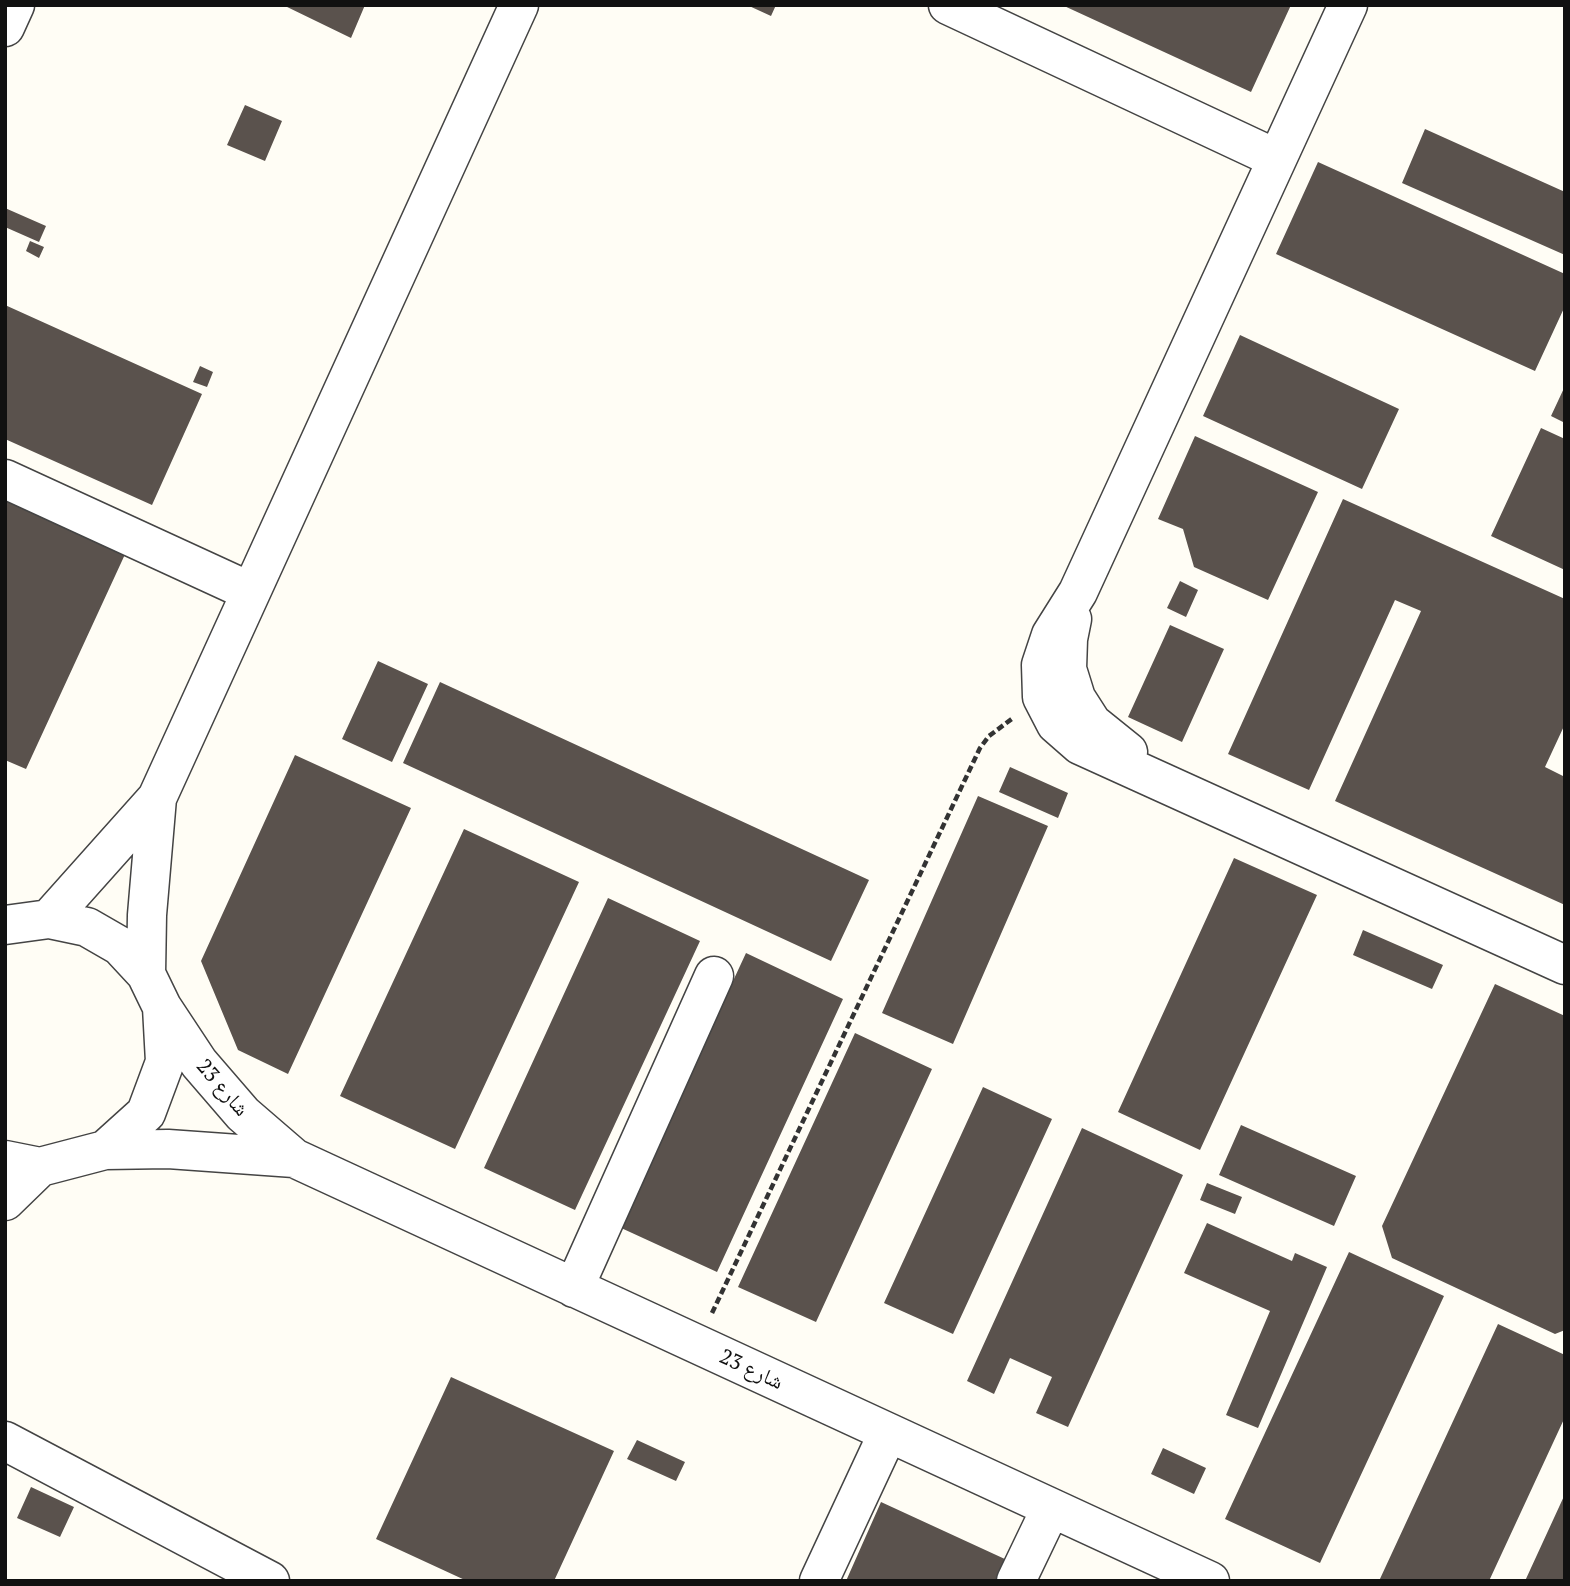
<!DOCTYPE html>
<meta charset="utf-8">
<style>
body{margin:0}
#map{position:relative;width:1570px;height:1586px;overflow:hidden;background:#fffdf5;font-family:"PT Serif",serif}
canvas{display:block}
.frame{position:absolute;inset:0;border:7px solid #111;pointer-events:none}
</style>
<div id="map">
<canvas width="1570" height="1586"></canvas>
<div class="frame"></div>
</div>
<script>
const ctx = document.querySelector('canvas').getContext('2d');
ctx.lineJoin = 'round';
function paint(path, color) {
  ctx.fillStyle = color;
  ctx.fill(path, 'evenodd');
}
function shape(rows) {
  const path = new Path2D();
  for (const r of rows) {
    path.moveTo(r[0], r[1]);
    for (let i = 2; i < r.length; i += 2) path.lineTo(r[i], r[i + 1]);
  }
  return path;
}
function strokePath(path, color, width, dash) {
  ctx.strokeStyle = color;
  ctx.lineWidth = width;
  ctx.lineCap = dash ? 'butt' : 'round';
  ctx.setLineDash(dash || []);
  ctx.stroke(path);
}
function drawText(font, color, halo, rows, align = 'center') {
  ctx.font = font + ' "PT Serif","Noto Naskh Arabic",serif';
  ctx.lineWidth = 7;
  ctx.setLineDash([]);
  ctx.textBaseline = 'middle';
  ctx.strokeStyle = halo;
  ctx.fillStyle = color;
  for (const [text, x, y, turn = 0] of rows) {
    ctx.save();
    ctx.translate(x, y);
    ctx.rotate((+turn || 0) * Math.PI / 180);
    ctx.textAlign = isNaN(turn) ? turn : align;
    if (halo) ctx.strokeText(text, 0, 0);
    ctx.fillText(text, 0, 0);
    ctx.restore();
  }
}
paint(shape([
 [283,5,365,5,351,38],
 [747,5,776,5,771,16],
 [1062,5,1291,5,1251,92],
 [245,105,282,121,265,161,227,145],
 [1425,129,1565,192,1565,255,1402,183],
 [1318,162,1565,274,1565,306,1535,371,1276,254],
 [5,208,46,226,39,242,5,227],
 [30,241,44,247,39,258,26,251],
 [5,305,202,394,152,505,5,439],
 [1240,335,1399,409,1362,489,1203,416],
 [200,366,213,372,207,387,193,382],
 [1565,386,1565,423,1551,416],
 [1541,428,1565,439,1565,570,1491,536],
 [1195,436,1318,492,1268,600,1194,567,1183,529,1158,519],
 [5,494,127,550,26,769,5,760],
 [1343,499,1565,599,1565,724,1545,767,1565,777,1565,905,1335,801,1421,611,1395,600,1309,790,1228,754],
 [1180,581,1198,590,1186,617,1167,608],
 [1170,625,1224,649,1182,742,1128,717],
 [378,661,428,684,392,762,342,739],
 [440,682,869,880,831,961,403,763],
 [295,755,411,808,288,1074,238,1050,201,961],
 [1010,767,1068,793,1058,818,999,792],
 [978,796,1048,826,953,1044,882,1013],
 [464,829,579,882,455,1149,340,1096],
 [1234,858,1317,895,1200,1150,1118,1112],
 [608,898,700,941,575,1210,484,1168],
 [1363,930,1443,965,1432,989,1353,955],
 [746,953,843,999,717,1272,619,1227],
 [1495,984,1565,1016,1565,1330,1555,1334,1392,1258,1382,1226],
 [855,1033,932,1069,816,1322,738,1287],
 [983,1087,1052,1119,953,1334,884,1303],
 [1241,1125,1356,1176,1334,1226,1219,1175],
 [1082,1128,1183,1175,1068,1427,1036,1413,1052,1377,1010,1358,994,1394,967,1381],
 [1207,1183,1242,1197,1235,1214,1200,1200],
 [1207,1223,1292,1261,1295,1253,1327,1267,1258,1428,1226,1415,1270,1311,1184,1273],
 [1349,1252,1444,1296,1320,1563,1225,1519],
 [1498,1324,1565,1355,1565,1417,1489,1581,1379,1581],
 [451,1377,614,1451,554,1581,467,1581,376,1539],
 [637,1440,685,1462,676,1481,627,1459],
 [1163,1448,1206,1468,1194,1494,1151,1474],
 [31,1487,74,1507,60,1537,17,1518],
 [1565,1494,1565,1581,1525,1581],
 [881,1502,1007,1560,998,1581,846,1581]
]), '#5a524d');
const minor = shape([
 [948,5,1277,159],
 [1348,5,1078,592,1051,635,1041,665,1042,697,1056,724,1080,745,1565,965],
 [5,27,15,5],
 [5,479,251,592],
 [1072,619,1068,639,1067,669,1076,698,1092,723,1128,752],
 [49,919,157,798,519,5],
 [5,925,49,919,87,927,120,946,146,974,162,1007,165,1062,146,1113,105,1150,40,1167,5,1160],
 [146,974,147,915,157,798],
 [162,1007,199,1063,243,1114,294,1158,1210,1581],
 [105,1150,168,1149,294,1158],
 [5,1201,40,1167],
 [574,1288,714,976],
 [5,1441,270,1581],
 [819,1581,888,1433],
 [1016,1581,1051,1508]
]);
strokePath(minor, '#444', 41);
strokePath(shape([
 [712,1313,980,748,989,736,1013,718]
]), '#333', 4.5, [7, 3.5]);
strokePath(minor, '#fff', 38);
drawText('21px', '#111', '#fff', [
 ["شارع 23",222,1088,49],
 ["شارع 23",751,1370,25]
]);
</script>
